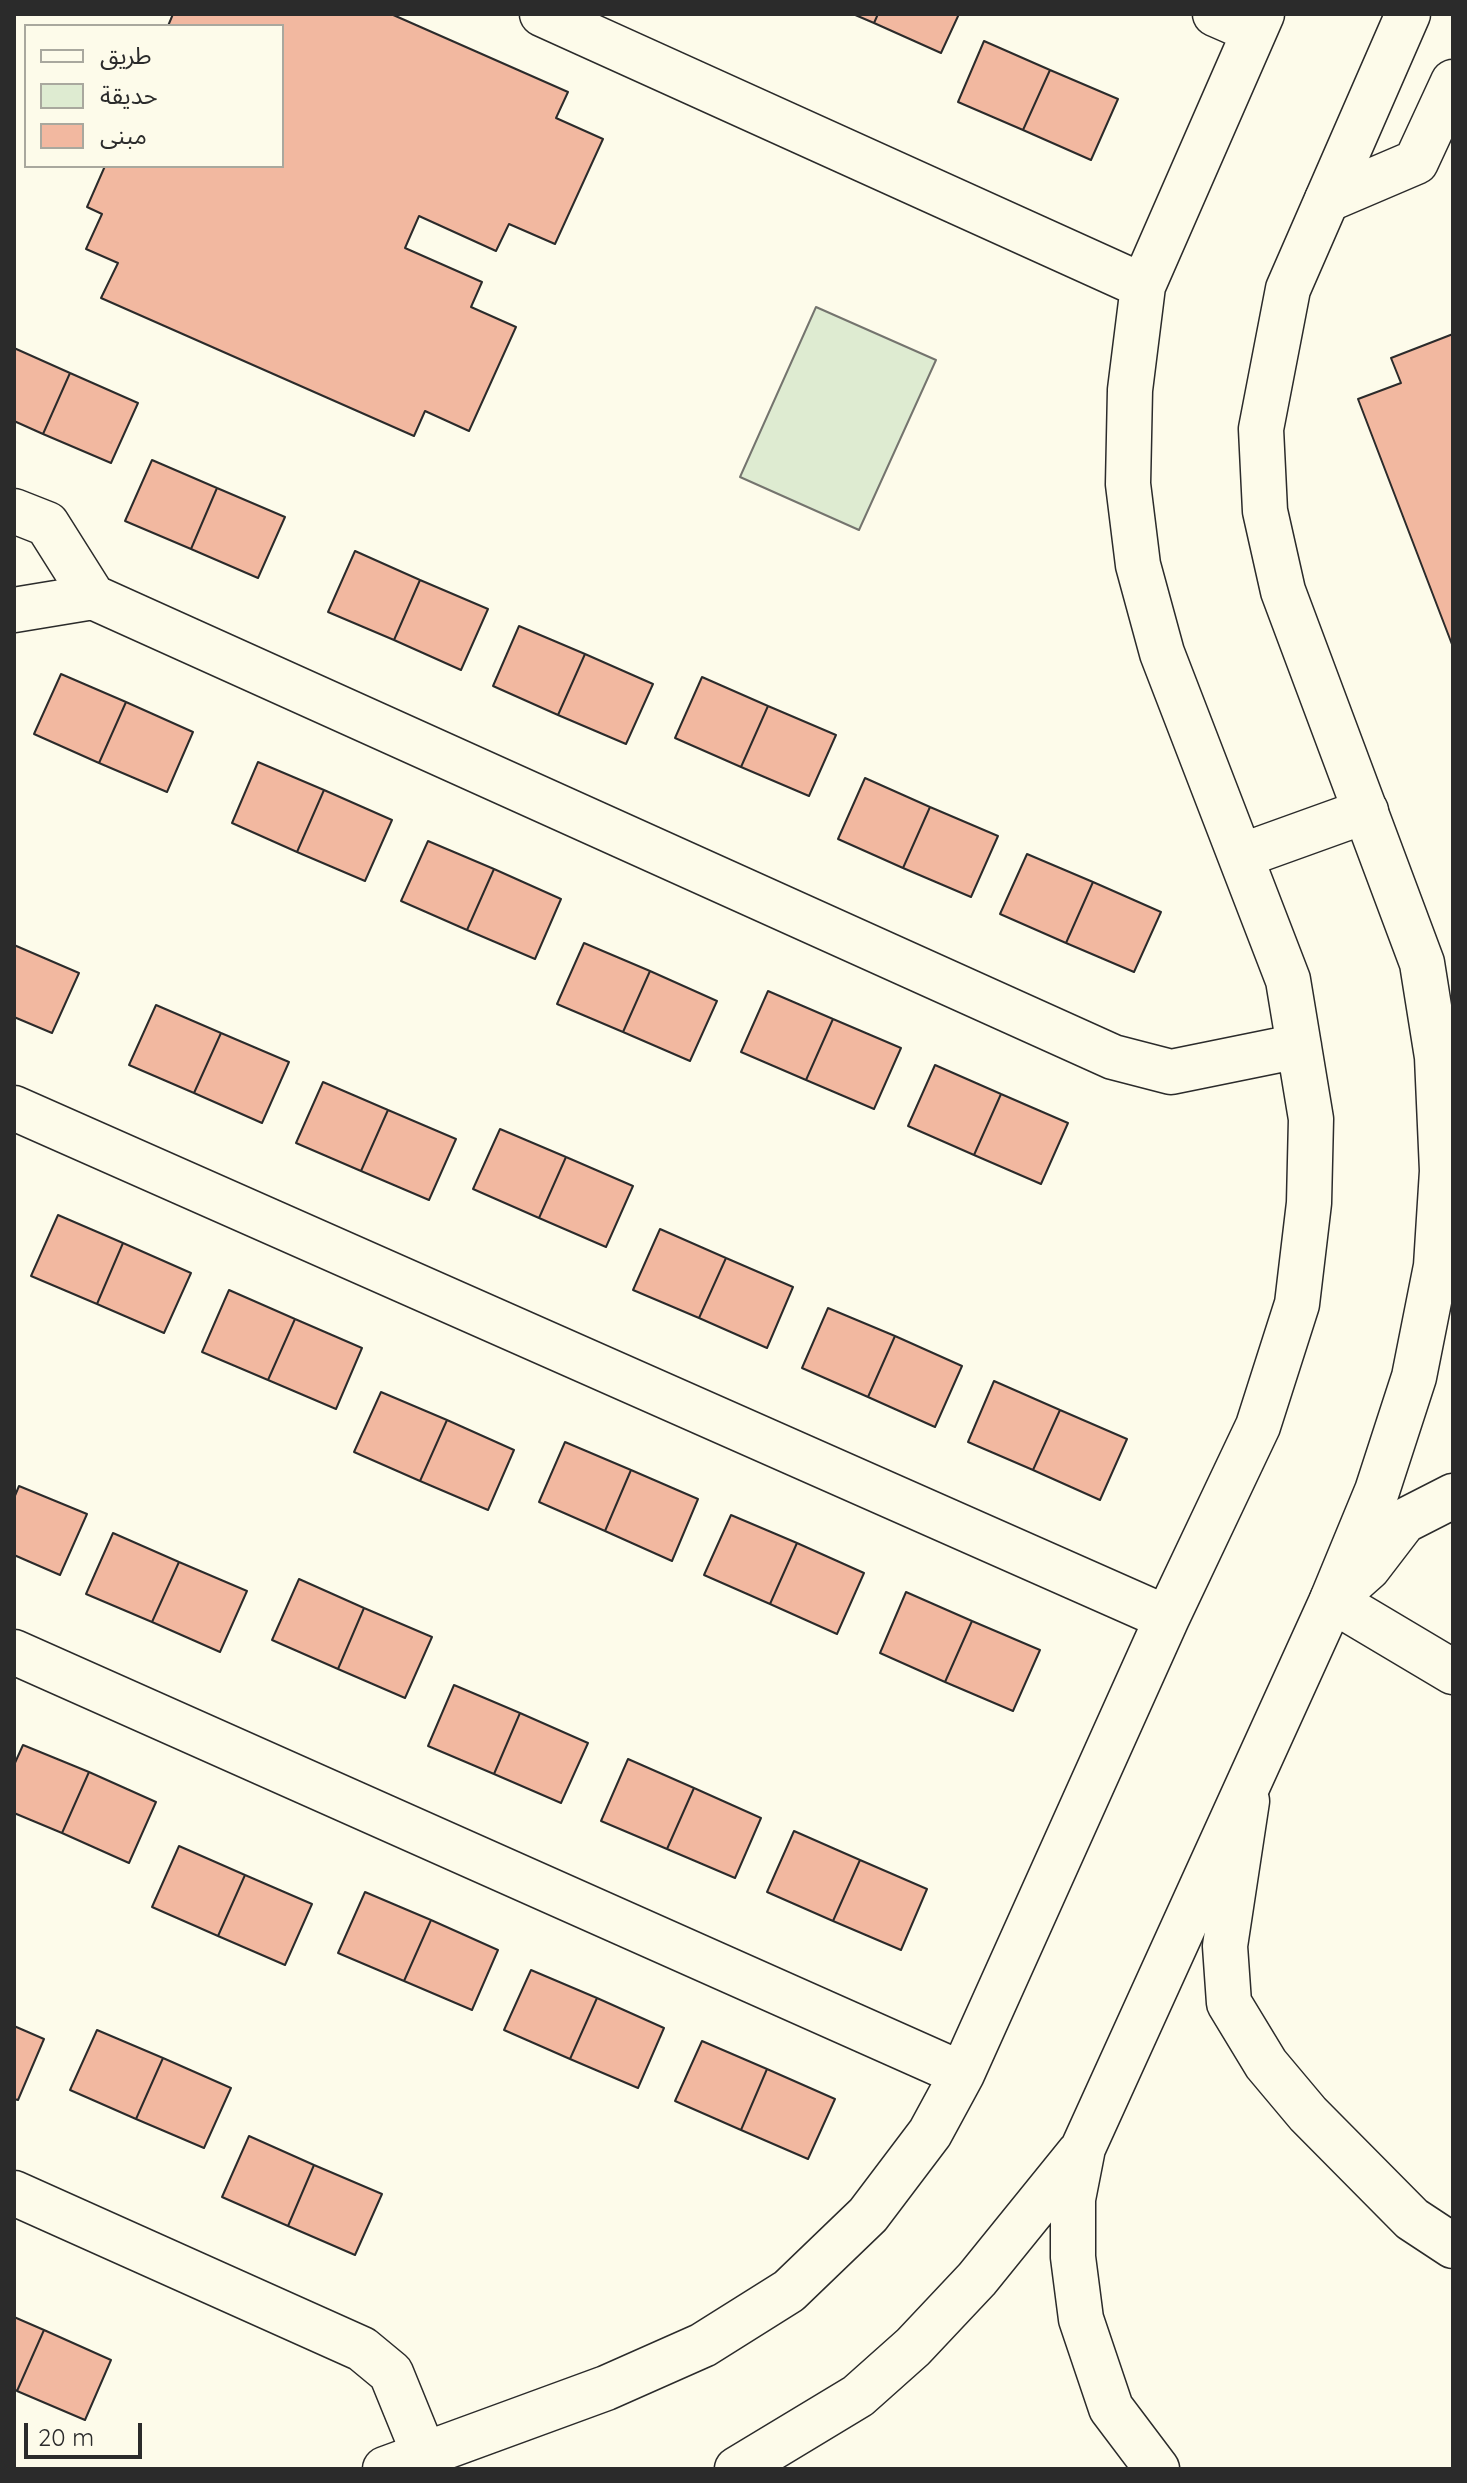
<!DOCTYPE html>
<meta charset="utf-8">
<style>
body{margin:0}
#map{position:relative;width:1467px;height:2483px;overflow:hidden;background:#fdfbea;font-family:Quicksand,"Noto Sans Arabic",sans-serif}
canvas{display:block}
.frame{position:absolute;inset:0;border:16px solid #2b2b2b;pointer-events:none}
.legend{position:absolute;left:24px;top:24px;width:260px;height:144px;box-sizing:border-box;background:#fdfbea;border:2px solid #a9a89e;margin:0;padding:10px 14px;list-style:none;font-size:24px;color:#2b2b2b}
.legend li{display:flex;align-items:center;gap:16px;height:40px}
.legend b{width:40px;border:2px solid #a9a89e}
.scale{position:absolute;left:24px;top:2423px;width:118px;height:36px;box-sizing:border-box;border:4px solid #2b2b2b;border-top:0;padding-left:10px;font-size:24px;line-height:28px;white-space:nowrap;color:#2b2b2b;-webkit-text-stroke:6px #fdfbea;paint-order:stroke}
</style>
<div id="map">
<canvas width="1467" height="2483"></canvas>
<div class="frame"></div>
<ul class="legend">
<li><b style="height:10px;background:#fdfbea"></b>طريق</li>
<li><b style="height:22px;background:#deebd1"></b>حديقة</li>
<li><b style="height:22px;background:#f2b8a0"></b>مبنى</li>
</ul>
<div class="scale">20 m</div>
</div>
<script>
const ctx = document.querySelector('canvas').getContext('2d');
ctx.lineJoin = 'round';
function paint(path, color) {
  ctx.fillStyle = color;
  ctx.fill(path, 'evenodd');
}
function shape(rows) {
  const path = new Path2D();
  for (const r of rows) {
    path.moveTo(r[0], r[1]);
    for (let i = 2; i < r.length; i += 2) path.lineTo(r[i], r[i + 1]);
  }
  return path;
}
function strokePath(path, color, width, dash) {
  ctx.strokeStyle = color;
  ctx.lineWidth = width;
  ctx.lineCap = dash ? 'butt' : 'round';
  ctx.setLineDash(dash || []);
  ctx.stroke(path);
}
const green = shape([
 [816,307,936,360,859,530,740,477,816,307]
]);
paint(green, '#deebd1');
strokePath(green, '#74746e', 2);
const building = shape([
 [173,14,391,14,568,92,556,118,603,139,555,244,509,224,496,251,419,216,405,248,482,282,471,307,516,327,469,431,425,411,414,436,101,298,118,263,86,249,102,214,87,207,105,166,282,166,282,26,168,26,173,14],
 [853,14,878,14,874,23,853,14],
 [878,14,959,14,941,53,874,23,878,14],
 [984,41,1050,70,1023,130,958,102,984,41],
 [1050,70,1118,99,1091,160,1023,130,1050,70],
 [1453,334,1453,647,1358,399,1401,383,1391,358,1453,334],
 [14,348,70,373,43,434,14,421,14,348],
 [70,373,138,403,111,463,43,434,70,373],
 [152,460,217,488,191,549,125,521,152,460],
 [217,488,285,517,258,578,191,549,217,488],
 [355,551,420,580,394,640,328,612,355,551],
 [420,580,488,609,461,670,394,640,420,580],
 [519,626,585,654,558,715,493,686,519,626],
 [585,654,653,684,626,744,558,715,585,654],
 [61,674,126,702,99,763,34,734,61,674],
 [702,677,768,706,741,767,675,738,702,677],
 [126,702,193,732,167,792,99,763,126,702],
 [768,706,836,735,809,796,741,767,768,706],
 [258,762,324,790,297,852,232,823,258,762],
 [865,778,930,807,903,868,838,839,865,778],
 [324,790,392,820,365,881,297,852,324,790],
 [930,807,998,836,971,897,903,868,930,807],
 [428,841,494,869,467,930,401,901,428,841],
 [1027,854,1093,882,1066,943,1000,914,1027,854],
 [494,869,561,899,535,959,467,930,494,869],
 [1093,882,1161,912,1134,972,1066,943,1093,882],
 [584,943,650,971,623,1032,557,1004,584,943],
 [14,945,79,973,52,1033,14,1017,14,945],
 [650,971,717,1001,690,1061,623,1032,650,971],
 [768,991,833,1019,806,1080,741,1052,768,991],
 [156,1005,221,1033,194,1093,129,1065,156,1005],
 [833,1019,901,1048,874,1109,806,1080,833,1019],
 [221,1033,289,1062,262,1123,194,1093,221,1033],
 [935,1065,1001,1094,974,1155,908,1126,935,1065],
 [323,1082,388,1110,361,1171,296,1143,323,1082],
 [1001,1094,1068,1123,1041,1184,974,1155,1001,1094],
 [388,1110,456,1139,429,1200,361,1171,388,1110],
 [500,1129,566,1157,539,1218,473,1189,500,1129],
 [566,1157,633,1186,606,1247,539,1218,566,1157],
 [58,1215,123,1243,97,1304,31,1276,58,1215],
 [660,1229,726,1258,699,1318,633,1290,660,1229],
 [123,1243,191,1273,164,1333,97,1304,123,1243],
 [726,1258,793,1287,767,1348,699,1318,726,1258],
 [229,1290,295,1319,268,1380,202,1352,229,1290],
 [828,1308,895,1336,868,1397,802,1368,828,1308],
 [295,1319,362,1348,336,1409,268,1380,295,1319],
 [895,1336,962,1366,935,1427,868,1397,895,1336],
 [994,1381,1060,1410,1033,1470,968,1442,994,1381],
 [381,1392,447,1420,420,1481,354,1452,381,1392],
 [1060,1410,1127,1439,1100,1500,1033,1470,1060,1410],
 [447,1420,514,1450,488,1510,420,1481,447,1420],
 [565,1442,631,1470,605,1531,539,1502,565,1442],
 [631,1470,698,1499,672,1561,605,1531,631,1470],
 [19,1486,87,1514,60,1575,14,1555,14,1498,19,1486],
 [731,1515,797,1543,770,1604,704,1575,731,1515],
 [113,1533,179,1562,152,1622,86,1594,113,1533],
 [797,1543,864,1573,837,1634,770,1604,797,1543],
 [179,1562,247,1591,220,1652,152,1622,179,1562],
 [299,1579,364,1608,338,1669,272,1640,299,1579],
 [906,1592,972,1621,945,1682,880,1653,906,1592],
 [364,1608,432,1637,405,1698,338,1669,364,1608],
 [972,1621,1040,1650,1013,1711,945,1682,972,1621],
 [454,1685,520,1713,494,1774,428,1746,454,1685],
 [520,1713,588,1743,561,1803,494,1774,520,1713],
 [23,1745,89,1772,62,1833,14,1813,14,1765,23,1745],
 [628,1759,694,1788,667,1849,601,1821,628,1759],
 [89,1772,156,1802,129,1863,62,1833,89,1772],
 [694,1788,761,1818,735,1878,667,1849,694,1788],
 [794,1831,860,1860,833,1921,767,1892,794,1831],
 [179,1846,245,1875,218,1936,152,1907,179,1846],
 [860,1860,927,1889,901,1950,833,1921,860,1860],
 [245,1875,312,1904,285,1965,218,1936,245,1875],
 [365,1892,431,1920,404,1981,338,1953,365,1892],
 [431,1920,498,1950,472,2010,404,1981,431,1920],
 [531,1970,597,1998,570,2059,504,2030,531,1970],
 [597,1998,664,2028,638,2088,570,2059,597,1998],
 [14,2026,44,2039,18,2100,14,2099,14,2026],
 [97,2030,163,2058,136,2119,70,2090,97,2030],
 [702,2041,767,2069,741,2130,675,2101,702,2041],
 [163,2058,231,2088,204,2148,136,2119,163,2058],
 [767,2069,835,2099,808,2159,741,2130,767,2069],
 [249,2136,314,2165,288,2226,222,2197,249,2136],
 [314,2165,382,2194,355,2255,288,2226,314,2165],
 [14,2317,44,2330,17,2391,14,2389,14,2317],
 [44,2330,111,2360,85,2420,17,2391,44,2330]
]);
paint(building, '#f2b8a0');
strokePath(building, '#2b2b2b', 2);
const minor = shape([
 [542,14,1143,286],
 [1215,14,1254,31],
 [1327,200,1416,162,1453,82],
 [14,511,47,524,93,597,14,610],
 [93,597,1113,1057,1171,1072,1299,1046],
 [1241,856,1366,811],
 [14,1108,1167,1618],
 [1453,1496,1404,1521,1368,1568,1332,1600,1453,1672],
 [14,1652,962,2074],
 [1247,1801,1225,1946,1229,2003,1266,2064,1308,2114,1412,2219,1453,2246],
 [14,2193,362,2349,391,2373,424,2454],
 [385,2469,606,2388,703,2345,789,2291,868,2215,930,2133,962,2074,1167,1618,1258,1426,1297,1304,1309,1203,1311,1119,1288,980,1162,653,1138,565,1128,484,1130,390,1143,286,1262,14]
]);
const major = shape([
 [737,2469,858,2396,913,2347,977,2279,1079,2153],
 [1157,2469,1111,2408,1081,2319,1073,2257,1073,2199,1083,2148,1332,1600,1377,1491,1414,1377,1436,1266,1442,1171,1437,1057,1422,963,1283,591,1265,511,1261,429,1288,289,1408,14]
]);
strokePath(minor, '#2b2b2b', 47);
strokePath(major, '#2b2b2b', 47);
strokePath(minor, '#fdfbea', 44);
strokePath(major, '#fdfbea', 44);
</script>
